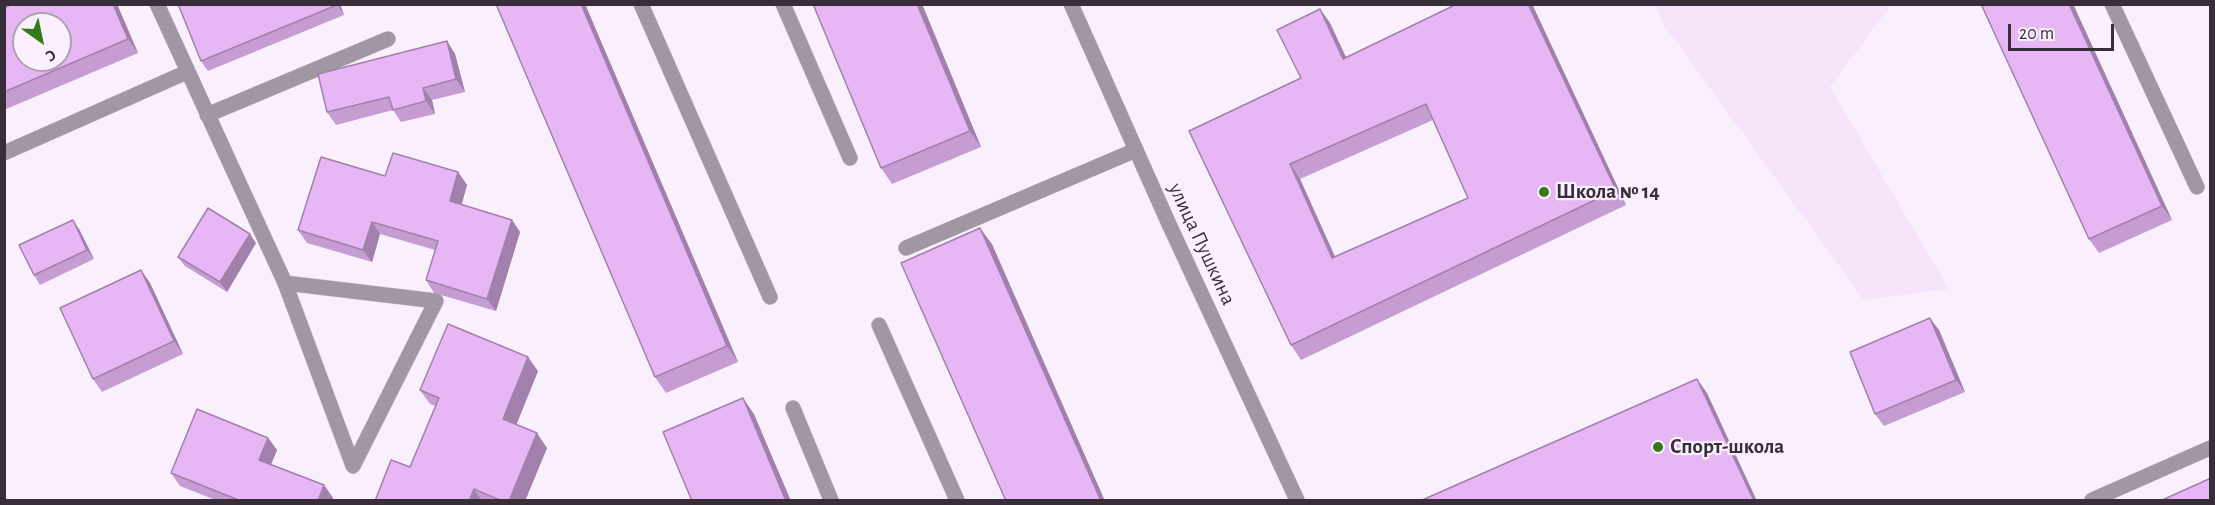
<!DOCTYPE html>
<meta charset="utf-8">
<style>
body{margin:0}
#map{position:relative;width:2215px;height:505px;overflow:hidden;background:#faf0fd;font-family:"Alegreya Sans",sans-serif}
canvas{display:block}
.frame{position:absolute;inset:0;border:6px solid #372e39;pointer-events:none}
.north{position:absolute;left:12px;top:12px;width:60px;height:60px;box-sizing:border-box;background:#faf0fd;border:2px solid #aca2af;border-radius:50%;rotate:147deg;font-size:16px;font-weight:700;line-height:24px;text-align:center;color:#372e39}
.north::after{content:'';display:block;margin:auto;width:21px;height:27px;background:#367919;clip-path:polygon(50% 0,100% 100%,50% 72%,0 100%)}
.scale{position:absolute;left:2008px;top:24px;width:106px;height:27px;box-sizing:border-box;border:3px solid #372e39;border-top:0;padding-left:8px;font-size:18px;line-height:21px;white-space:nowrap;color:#372e39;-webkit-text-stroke:4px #faf0fd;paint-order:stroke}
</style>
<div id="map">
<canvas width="2215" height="505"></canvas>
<div class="frame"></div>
<div class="north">С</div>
<div class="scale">20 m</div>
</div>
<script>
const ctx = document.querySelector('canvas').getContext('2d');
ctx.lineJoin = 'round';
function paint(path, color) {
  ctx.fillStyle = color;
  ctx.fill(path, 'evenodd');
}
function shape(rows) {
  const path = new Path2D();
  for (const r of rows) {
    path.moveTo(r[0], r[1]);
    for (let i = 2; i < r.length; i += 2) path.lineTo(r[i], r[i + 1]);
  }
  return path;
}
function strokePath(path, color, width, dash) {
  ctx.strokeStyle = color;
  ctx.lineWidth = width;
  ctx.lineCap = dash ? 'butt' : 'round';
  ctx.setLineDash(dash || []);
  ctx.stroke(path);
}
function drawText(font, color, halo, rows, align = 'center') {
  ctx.font = font + ' "Alegreya Sans",sans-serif';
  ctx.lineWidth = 4.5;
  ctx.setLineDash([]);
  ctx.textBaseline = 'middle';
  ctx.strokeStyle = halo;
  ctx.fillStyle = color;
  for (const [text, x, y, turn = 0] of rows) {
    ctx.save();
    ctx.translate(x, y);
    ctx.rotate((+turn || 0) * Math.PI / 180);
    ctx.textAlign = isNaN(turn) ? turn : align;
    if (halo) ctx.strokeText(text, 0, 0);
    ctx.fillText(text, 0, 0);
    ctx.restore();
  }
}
paint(shape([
 [1655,5,1891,5,1830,87,1949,289,1864,300,1664,25]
]), '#f5e4fa');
const service = shape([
 [157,4,285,283,353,466,436,301,285,283],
 [641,4,770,297],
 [783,4,850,158],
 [2112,4,2197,187],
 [207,115,388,39],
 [4,153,187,72],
 [906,248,1136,150],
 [879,325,957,500],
 [793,408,831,500],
 [2092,500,2210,448]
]);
const minor = shape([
 [1071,4,1168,222,1297,500]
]);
strokePath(service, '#d7cdda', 16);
strokePath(minor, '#d7cdda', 16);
strokePath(service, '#a097a3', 15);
strokePath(minor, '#a097a3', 15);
paint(shape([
 [12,4,117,4,138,53,4,110,4,8],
 [178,4,340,4,344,15,208,71,201,61],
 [496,4,585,4,738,362,666,393,655,377],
 [813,4,922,4,981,147,892,184,881,168],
 [1457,4,1532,4,1626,205,1301,360,1291,345,1189,131,1301,78,1320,9,1330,23,1346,57],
 [1433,120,1468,198,1335,257,1300,179],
 [1981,4,2073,4,2172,220,2099,253,2089,239],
 [447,41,455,54,465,92,432,100,435,114,401,122,393,110,336,125,327,112],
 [458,172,467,185,461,205,512,220,520,232,496,311,434,293,426,280,435,250,380,234,372,262,307,243,298,230,385,176],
 [79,229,94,259,40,285,34,275],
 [256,243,227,292,185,266,178,257],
 [141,270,150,283,183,354,102,392,93,379],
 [1939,330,1965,392,1884,426,1875,414],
 [538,371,516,425,547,448,525,501,375,501,410,467,435,406,430,404,420,390],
 [268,438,277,450,271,464,324,485,333,498,332,501,218,501,180,486,171,473]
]), '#c69dd2');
paint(shape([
 [113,4,117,4,138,53,128,39],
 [337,4,340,4,344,15],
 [581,4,585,4,738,362,727,346],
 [917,4,922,4,981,147,970,131],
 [1528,4,1532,4,1626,205,1616,190],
 [2069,4,2073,4,2172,220,2162,206],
 [1320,9,1330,23,1353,73,1343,59],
 [447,41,455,54,465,92,456,79],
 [423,88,432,100,435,114,426,101],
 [1290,164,1300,179,1342,272,1332,258],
 [458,172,467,185,459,214,450,201],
 [73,220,79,229,94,259,87,250],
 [512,220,520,232,496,311,487,299],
 [372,222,380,234,372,262,363,250],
 [980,228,992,244,1105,501,1101,501],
 [250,234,256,243,227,292,220,282],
 [141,270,150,283,183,354,174,341],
 [1930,318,1939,330,1965,392,1956,380],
 [528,357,538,371,513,433,503,419],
 [1697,379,1707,393,1757,501,1754,501],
 [743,398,754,414,791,501,786,501],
 [537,433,547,448,525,501,509,501],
 [268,438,277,450,268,472,259,460],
 [324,485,333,498,332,501,318,501],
 [474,489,482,501,469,501]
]), '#a180ab');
const building = shape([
 [12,4,113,4,128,39,4,92,4,8,12,4],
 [24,24,60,24,60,60,24,60,24,24],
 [178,4,337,4,337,5,201,61,178,4],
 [496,4,581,4,727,346,655,377,496,4],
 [813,4,917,4,970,131,881,168,813,4],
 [1457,4,1528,4,1616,190,1291,345,1189,131,1301,78,1277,30,1320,9,1343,59,1457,4],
 [1426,104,1468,198,1332,258,1290,164,1426,104],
 [1981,4,2069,4,2162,206,2089,239,1981,4],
 [447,41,456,79,423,88,426,101,393,110,389,97,327,112,318,74,447,41],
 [393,153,458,172,450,201,512,220,487,299,426,280,438,241,372,222,363,250,298,230,321,157,385,176,393,153],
 [208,208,250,234,220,282,178,257,208,208],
 [73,220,87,250,34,275,19,245,73,220],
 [980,228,1101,501,1006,501,901,263,980,228],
 [141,270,174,341,93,379,60,308,141,270],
 [1930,318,1956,380,1875,414,1850,352,1930,318],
 [448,324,528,357,503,419,537,433,509,501,502,501,474,489,469,501,375,501,391,460,410,467,439,398,420,390,448,324],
 [1697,379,1754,501,1420,501,1697,379],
 [743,398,786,501,692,501,663,432,743,398],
 [197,409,268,438,259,460,324,485,318,501,241,501,171,473,197,409],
 [2211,478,2211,501,2160,501,2211,478]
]);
paint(building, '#e6b7f4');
strokePath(building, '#a180ab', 1.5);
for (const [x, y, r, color] of [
 [1544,192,6,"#367919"],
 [1658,447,6,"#367919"]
]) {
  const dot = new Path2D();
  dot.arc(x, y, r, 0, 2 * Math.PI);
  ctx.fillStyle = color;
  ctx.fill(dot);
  strokePath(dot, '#faf0fd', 2);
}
drawText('bold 21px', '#372e39', '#faf0fd', [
 ["Школа № 14",1556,192],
 ["Спорт-школа",1670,447]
], 'left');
drawText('21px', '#372e39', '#faf0fd', [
 ["улица Пушкина",1202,244,65]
]);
</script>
